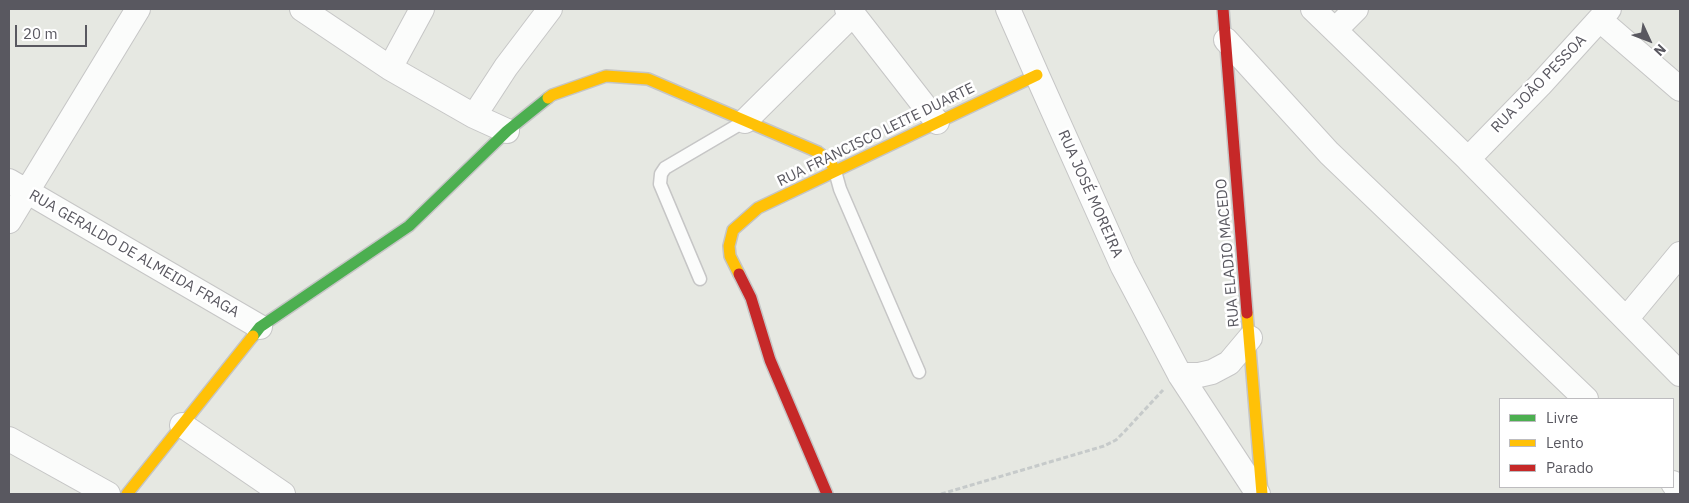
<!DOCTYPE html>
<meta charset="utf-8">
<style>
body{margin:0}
#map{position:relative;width:1689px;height:503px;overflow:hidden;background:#e6e8e2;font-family:"IBM Plex Sans",sans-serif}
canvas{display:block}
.frame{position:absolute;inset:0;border:10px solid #595860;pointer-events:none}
.legend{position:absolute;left:1499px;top:398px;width:175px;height:90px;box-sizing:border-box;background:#fff;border:1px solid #bdbcbf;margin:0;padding:6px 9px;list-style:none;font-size:15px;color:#595860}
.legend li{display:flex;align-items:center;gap:10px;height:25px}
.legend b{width:25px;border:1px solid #bdbcbf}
.north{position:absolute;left:1624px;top:15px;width:50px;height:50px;-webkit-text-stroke:4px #fff;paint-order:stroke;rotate:133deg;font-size:14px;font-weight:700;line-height:20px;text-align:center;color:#595860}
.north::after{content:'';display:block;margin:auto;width:18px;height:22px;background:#595860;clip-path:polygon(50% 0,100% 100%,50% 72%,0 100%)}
.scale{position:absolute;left:15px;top:25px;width:72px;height:22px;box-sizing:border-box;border:2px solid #595860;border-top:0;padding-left:6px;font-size:15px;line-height:18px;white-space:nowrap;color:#595860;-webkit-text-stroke:4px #fff;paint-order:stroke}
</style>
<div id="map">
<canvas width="1689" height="503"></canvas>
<div class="frame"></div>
<ul class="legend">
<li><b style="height:6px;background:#4caf50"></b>Livre</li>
<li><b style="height:6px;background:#ffc107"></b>Lento</li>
<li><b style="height:6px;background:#c62828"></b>Parado</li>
</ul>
<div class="north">N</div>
<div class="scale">20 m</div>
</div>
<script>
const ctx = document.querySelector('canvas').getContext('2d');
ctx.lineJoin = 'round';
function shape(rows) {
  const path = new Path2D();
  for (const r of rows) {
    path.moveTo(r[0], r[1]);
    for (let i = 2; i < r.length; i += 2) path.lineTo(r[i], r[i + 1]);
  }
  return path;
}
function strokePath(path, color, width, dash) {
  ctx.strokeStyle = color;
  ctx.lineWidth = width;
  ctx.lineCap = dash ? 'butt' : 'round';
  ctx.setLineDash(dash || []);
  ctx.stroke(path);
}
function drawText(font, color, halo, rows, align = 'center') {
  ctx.font = font + ' "IBM Plex Sans",sans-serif';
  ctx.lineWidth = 5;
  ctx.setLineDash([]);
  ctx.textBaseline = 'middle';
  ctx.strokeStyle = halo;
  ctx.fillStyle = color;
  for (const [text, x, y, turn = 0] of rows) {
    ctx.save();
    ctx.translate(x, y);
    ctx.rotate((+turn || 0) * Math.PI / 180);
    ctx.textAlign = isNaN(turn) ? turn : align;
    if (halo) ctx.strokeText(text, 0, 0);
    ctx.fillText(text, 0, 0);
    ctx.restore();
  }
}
const lane = shape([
 [835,171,840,189,919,372],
 [700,279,660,184,661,174,665,168,745,121]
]);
const street = shape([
 [302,9,390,68,474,116,507,131],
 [847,9,853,14,937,122],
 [1008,9,1037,75,1123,267,1180,375,1258,494],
 [1313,9,1468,159,1680,374],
 [1600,20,1680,89],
 [1335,30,1356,9],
 [1226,40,1329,153,1586,399],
 [390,68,422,9],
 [474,116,506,67,550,9],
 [745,121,853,14],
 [1468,159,1540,85,1609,9],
 [9,181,260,327],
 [9,221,138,9],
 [1627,318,1680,254],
 [1180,375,1199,375,1212,372,1229,363,1250,338],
 [182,425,283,494],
 [9,439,108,494],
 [1673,483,1680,493]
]);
const fast = shape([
 [253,336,260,327,409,226,507,131,548,98]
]);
const slow = shape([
 [548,98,552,95,606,76,648,79,818,152,830,161,835,171],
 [739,274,730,256,729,246,733,230,758,208,1037,75],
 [1247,313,1262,494],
 [127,494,253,336]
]);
const jam = shape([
 [1223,9,1247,313],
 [739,274,751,298,770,360,827,494]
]);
strokePath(lane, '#c6c6c6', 15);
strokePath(street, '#c6c6c6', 26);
strokePath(fast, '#c5c5c5', 14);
strokePath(slow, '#c5c5c5', 14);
strokePath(jam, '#c5c5c5', 14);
strokePath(shape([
 [941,494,1104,446,1116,440,1125,431,1163,390]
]), '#c6caca', 3, [5, 2.5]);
strokePath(lane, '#fbfcfb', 12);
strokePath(street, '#fbfcfb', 24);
strokePath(fast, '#4caf50', 11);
strokePath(slow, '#ffc107', 11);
strokePath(jam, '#c62828', 11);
drawText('15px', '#595860', '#fff', [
 ["RUA JOÃO PESSOA",1539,84,-46],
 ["RUA FRANCISCO LEITE DUARTE",876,135,-26],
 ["RUA JOSÉ MOREIRA",1090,194,66],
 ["RUA ELADIO MACEDO",1228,253,-95],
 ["RUA GERALDO DE ALMEIDA FRAGA",134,254,30]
]);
</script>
